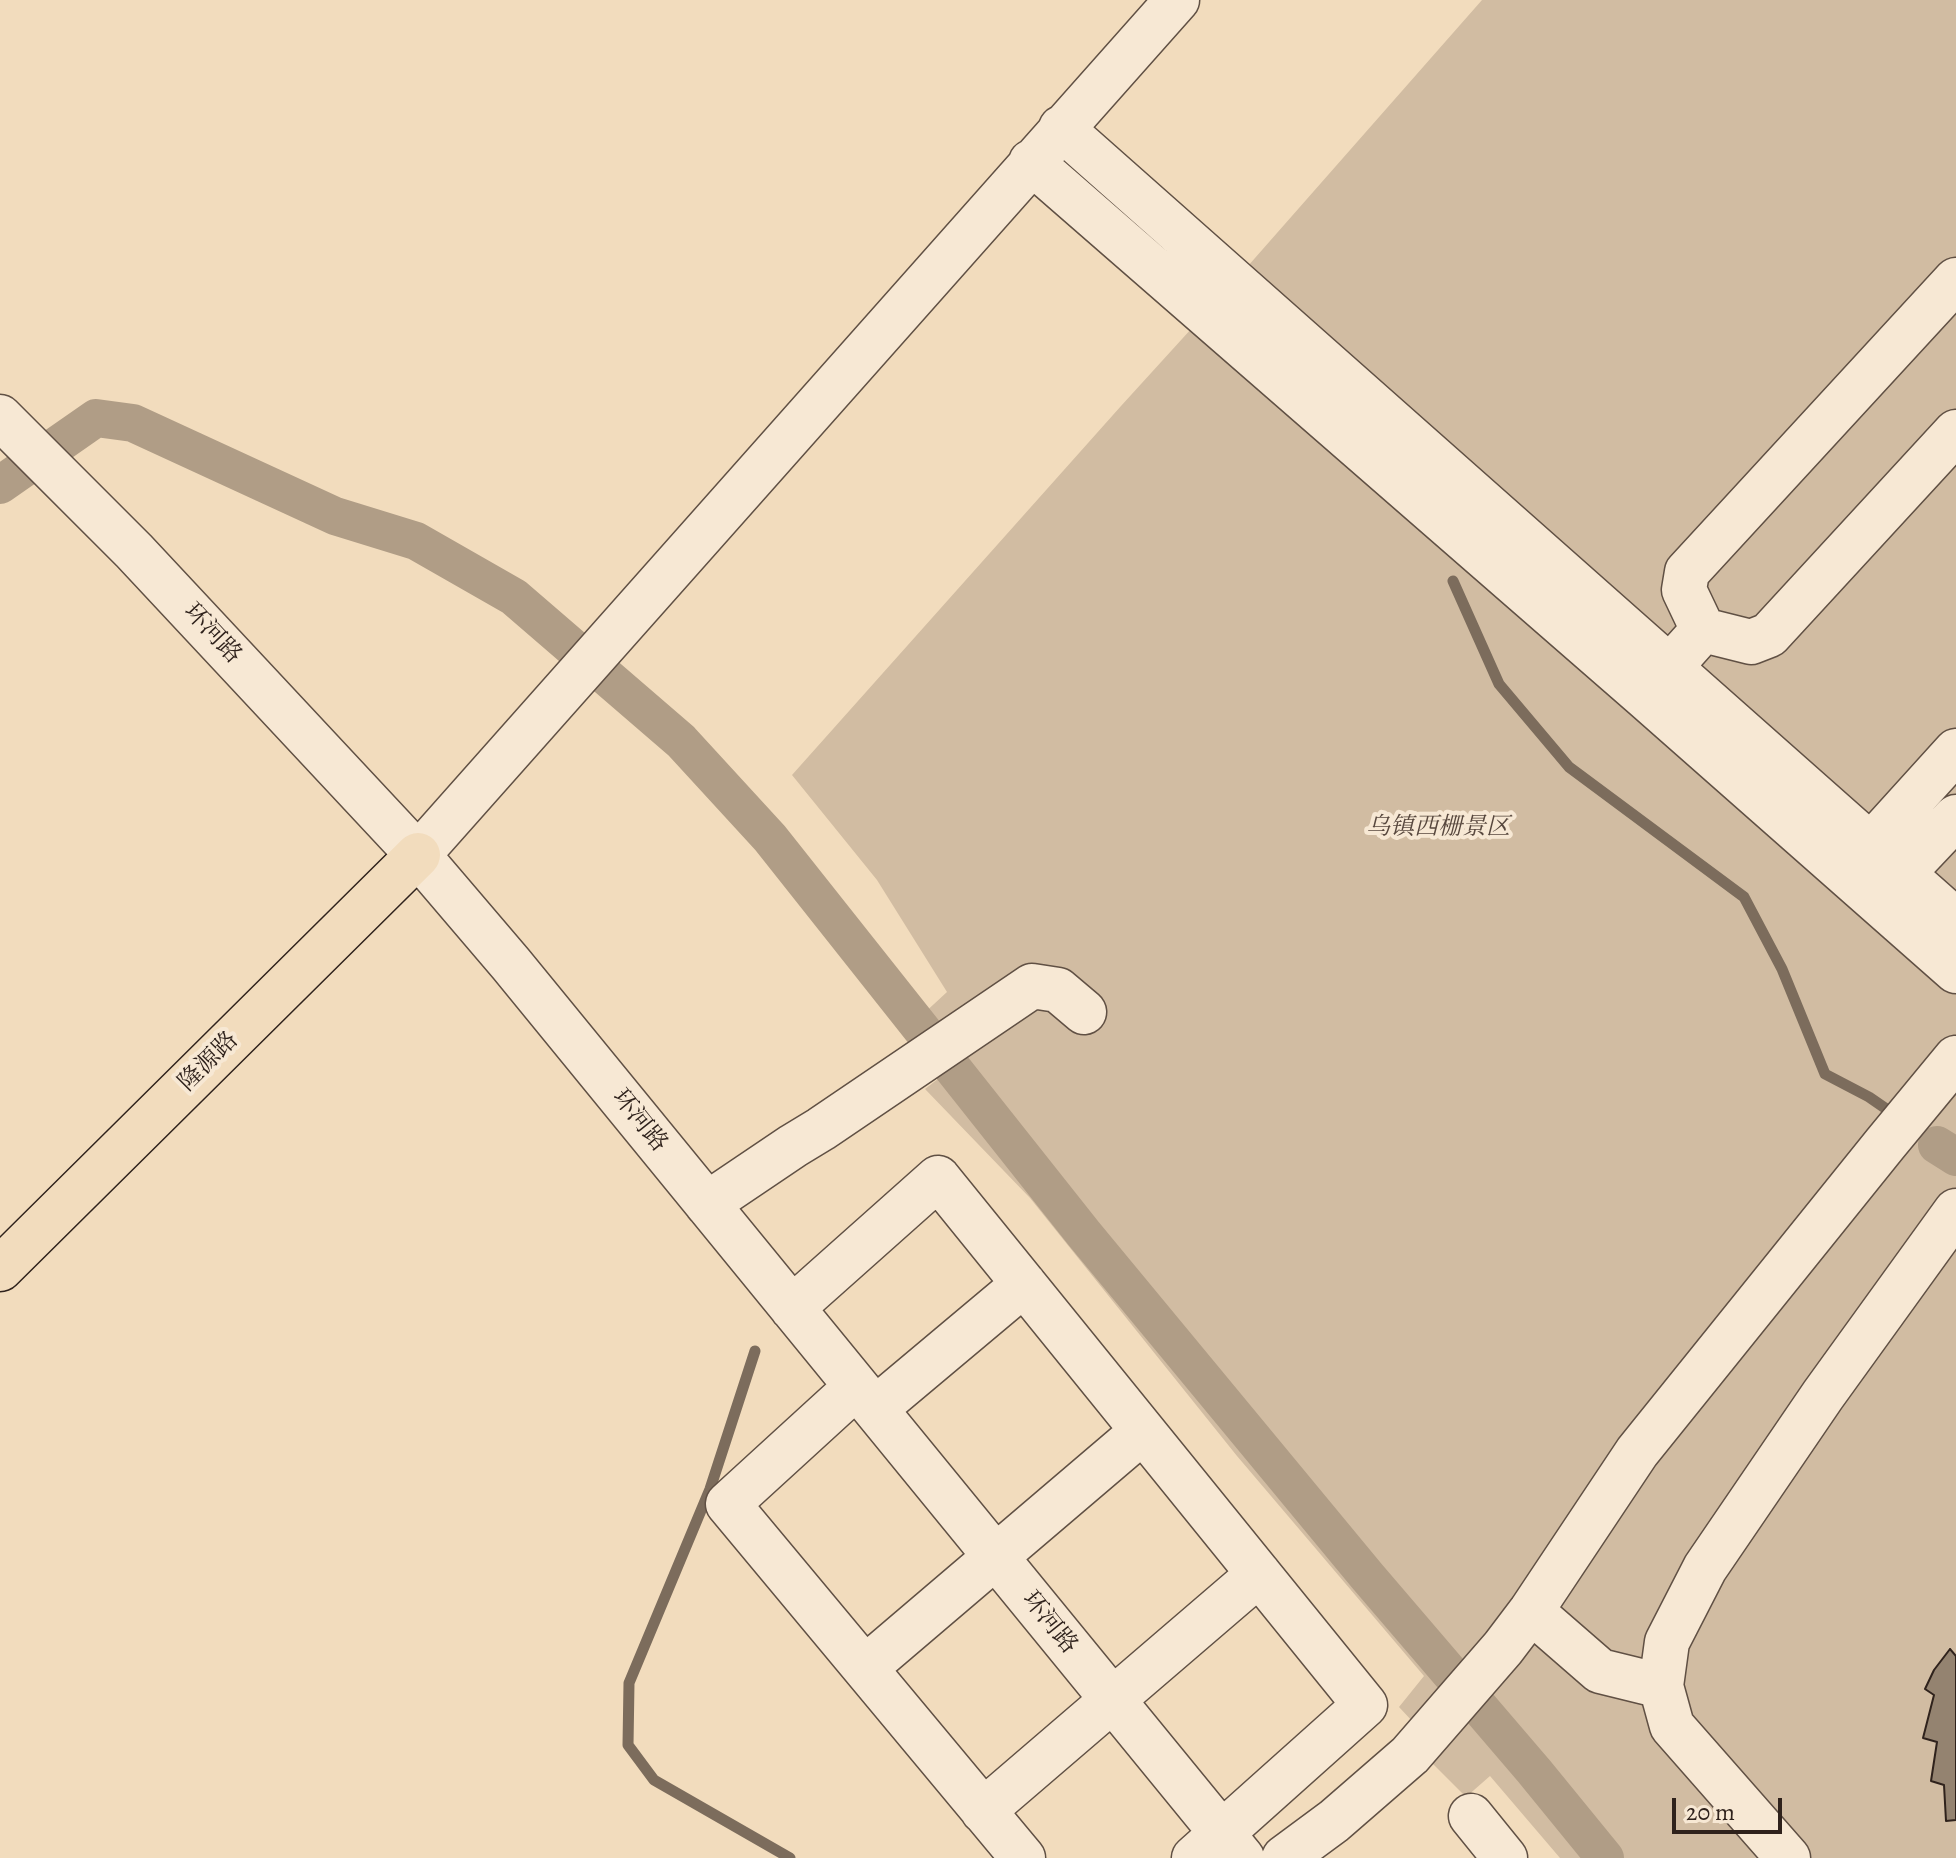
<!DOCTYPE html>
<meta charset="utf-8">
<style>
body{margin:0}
#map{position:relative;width:1956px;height:1858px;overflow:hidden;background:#f2dcbd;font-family:Alegreya,serif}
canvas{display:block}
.scale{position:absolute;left:1672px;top:1798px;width:110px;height:36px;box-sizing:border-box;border:4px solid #2f221c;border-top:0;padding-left:10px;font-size:24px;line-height:28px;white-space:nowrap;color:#2f221c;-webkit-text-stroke:6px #f7e8d4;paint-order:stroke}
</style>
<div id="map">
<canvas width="1956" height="1858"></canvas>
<div class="scale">20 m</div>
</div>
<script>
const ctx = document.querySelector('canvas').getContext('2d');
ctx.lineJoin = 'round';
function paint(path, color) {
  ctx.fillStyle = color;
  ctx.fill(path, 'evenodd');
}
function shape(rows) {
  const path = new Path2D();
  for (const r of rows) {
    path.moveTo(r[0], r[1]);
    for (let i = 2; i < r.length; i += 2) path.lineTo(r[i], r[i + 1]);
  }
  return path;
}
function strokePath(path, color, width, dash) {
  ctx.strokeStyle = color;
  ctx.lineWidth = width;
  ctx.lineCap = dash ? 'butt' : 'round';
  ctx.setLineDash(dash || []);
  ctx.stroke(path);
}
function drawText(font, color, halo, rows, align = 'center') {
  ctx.font = font + ' Alegreya,"Noto Serif SC",serif';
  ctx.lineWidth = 8;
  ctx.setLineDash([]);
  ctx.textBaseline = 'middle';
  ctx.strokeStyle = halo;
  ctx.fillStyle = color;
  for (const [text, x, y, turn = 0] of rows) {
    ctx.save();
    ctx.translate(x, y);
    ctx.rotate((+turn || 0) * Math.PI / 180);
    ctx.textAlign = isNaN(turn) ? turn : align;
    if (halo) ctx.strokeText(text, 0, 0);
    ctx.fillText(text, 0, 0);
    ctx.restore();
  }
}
paint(shape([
 [1482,0,1956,0,1956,1858,1560,1858,1490,1776,1466,1797,1425,1756,1427,1737,1399,1707,1424,1676,1237,1456,1030,1198,925,1089,938,1079,908,1028,947,992,877,880,792,775,1121,406,1233,283]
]), '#d1bca2');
strokePath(shape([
 [1453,581,1499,684,1569,767,1744,897,1782,969,1825,1074,1869,1097,1898,1117],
 [1912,1127,1937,1145],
 [755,1351,710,1489,629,1683,628,1745,654,1780,790,1858]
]), '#7c6c5c', 11);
strokePath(shape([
 [0,485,96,418,133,423,335,516,416,541,514,597,681,741,770,838,1084,1234,1367,1576,1534,1771,1605,1858],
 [1937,1145,1956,1157]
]), '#b09d86', 38);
const building = shape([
 [1950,1649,1956,1656,1956,1820,1946,1821,1944,1785,1931,1781,1937,1742,1923,1738,1934,1695,1925,1689,1934,1670,1950,1649]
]);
paint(building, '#948370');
strokePath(building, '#2f221c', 2);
const minor = shape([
 [1061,128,1956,921],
 [1031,162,1644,696,1956,971],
 [0,417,134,551,418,855,511,964,1242,1858],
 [1703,630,1751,642,1769,635,1956,432],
 [1651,688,1703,630,1684,590,1687,572,1956,280],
 [418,855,1177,0],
 [1850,868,1956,751],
 [1872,874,1902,874,1956,817],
 [707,1204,793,1146,821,1129,1032,986,1058,990,1084,1012],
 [792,1308,938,1178,1365,1705,1194,1858],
 [856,1387,728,1504,1023,1858],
 [875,1409,1024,1284],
 [1531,1611,1600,1671,1661,1686],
 [865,1668,1143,1431],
 [983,1811,1259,1574],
 [1471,1816,1505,1858],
 [1284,1858,1334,1821,1410,1755,1503,1648,1531,1611,1637,1452,1885,1144,1956,1058],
 [1788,1858,1672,1726,1661,1686,1667,1642,1705,1568,1823,1395,1956,1211]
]);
const major = shape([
 [0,1269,418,855]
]);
strokePath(minor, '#605044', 47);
strokePath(major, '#2f221c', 47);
strokePath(minor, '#f7e8d4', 44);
strokePath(major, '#f2dcbd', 44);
drawText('24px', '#2f221c', '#f7e8d4', [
 ["环河路",212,634,47],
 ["隆源路",209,1062,-45],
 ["环河路",639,1121,51],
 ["环河路",1049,1623,51]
]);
drawText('italic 24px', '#58483e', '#f7e8d4', [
 ["乌镇西栅景区",1438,828]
]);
</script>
